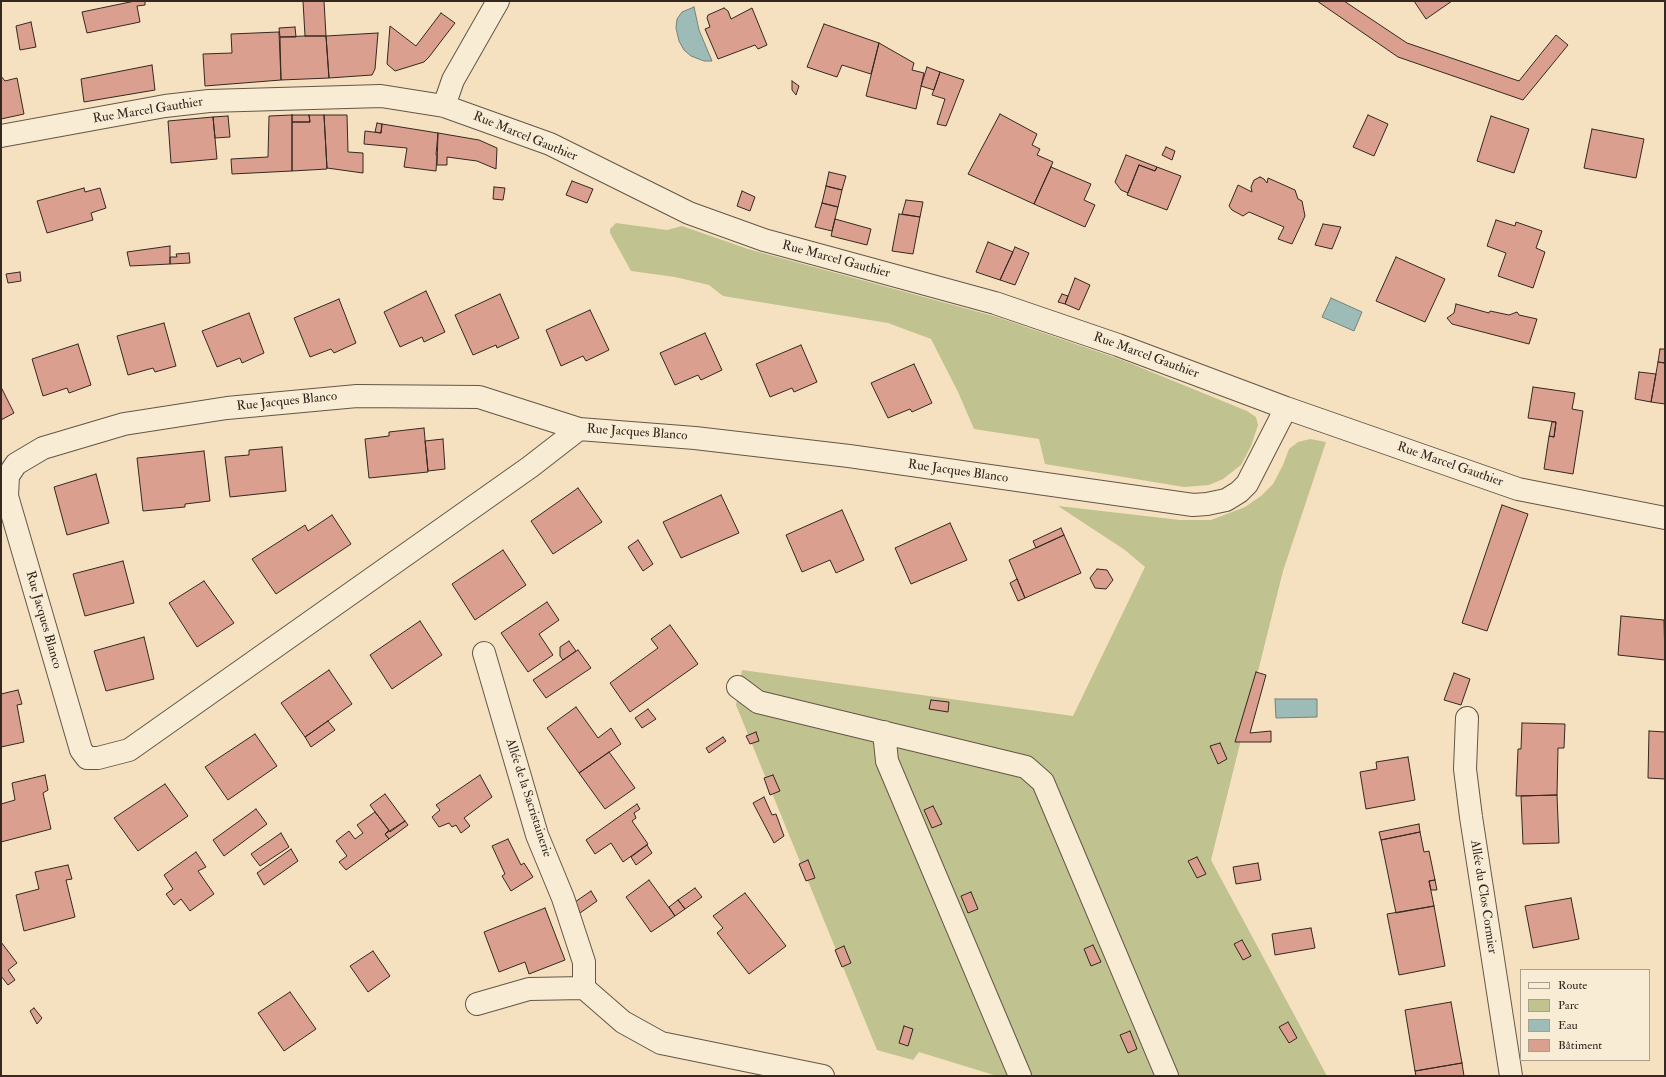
<!DOCTYPE html>
<meta charset="utf-8">
<style>
body{margin:0}
#map{position:relative;width:1666px;height:1077px;overflow:hidden;background:#f5e1bf;font-family:"IM FELL Double Pica",serif}
canvas{display:block}
.frame{position:absolute;inset:0;border:2px solid #342821;pointer-events:none}
.legend{position:absolute;left:1520px;top:969px;width:130px;height:92px;box-sizing:border-box;background:#f8ecd5;border:1px solid #aa9e8d;margin:0;padding:5px 7px;list-style:none;font-size:12px;color:#342821}
.legend li{display:flex;align-items:center;gap:8px;height:20px}
.legend b{width:20px;border:1px solid #aa9e8d}
</style>
<div id="map">
<canvas width="1666" height="1077"></canvas>
<div class="frame"></div>
<ul class="legend">
<li><b style="height:5px;background:#f8ecd5"></b>Route</li>
<li><b style="height:11px;background:#c0c28f"></b>Parc</li>
<li><b style="height:11px;background:#9dbcb7"></b>Eau</li>
<li><b style="height:11px;background:#da9f8f"></b>Bâtiment</li>
</ul>
</div>
<script>
const ctx = document.querySelector('canvas').getContext('2d');
ctx.lineJoin = 'round';
function paint(path, color) {
  ctx.fillStyle = color;
  ctx.fill(path, 'evenodd');
}
function shape(rows) {
  const path = new Path2D();
  for (const r of rows) {
    path.moveTo(r[0], r[1]);
    for (let i = 2; i < r.length; i += 2) path.lineTo(r[i], r[i + 1]);
  }
  return path;
}
function strokePath(path, color, width, dash) {
  ctx.strokeStyle = color;
  ctx.lineWidth = width;
  ctx.lineCap = dash ? 'butt' : 'round';
  ctx.setLineDash(dash || []);
  ctx.stroke(path);
}
function drawText(font, color, halo, rows, align = 'center') {
  ctx.font = font + ' "IM FELL Double Pica",serif';
  ctx.lineWidth = 3;
  ctx.setLineDash([]);
  ctx.textBaseline = 'middle';
  ctx.strokeStyle = halo;
  ctx.fillStyle = color;
  for (const [text, x, y, turn = 0] of rows) {
    ctx.save();
    ctx.translate(x, y);
    ctx.rotate((+turn || 0) * Math.PI / 180);
    ctx.textAlign = isNaN(turn) ? turn : align;
    if (halo) ctx.strokeText(text, 0, 0);
    ctx.fillText(text, 0, 0);
    ctx.restore();
  }
}
paint(shape([
 [616,223,667,230,682,226,748,249,997,317,1122,360,1247,411,1256,417,1258,425,1251,446,1241,465,1223,479,1209,485,1184,487,1045,464,1039,439,974,429,958,392,931,339,888,323,723,296,709,285,675,277,631,271,610,233,610,229],
 [1310,439,1326,442,1283,571,1211,860,1327,1076,997,1076,919,1052,913,1060,877,1050,736,705,742,670,1073,716,1145,567,1125,550,1058,506,1180,520,1211,520,1245,507,1261,496,1273,484,1283,465,1289,449,1298,442]
]), '#c0c28f');
const water = shape([
 [694,7,699,30,712,61,704,61,691,56,684,50,679,41,676,28,677,19,682,12,694,7],
 [1331,298,1362,312,1354,331,1322,317,1331,298],
 [1275,699,1317,699,1317,717,1276,718,1275,699]
]);
paint(water, '#9dbcb7');
strokePath(water, '#73817b', 1);
const building = shape([
 [135,1,145,1,145,5,137,6,140,22,87,33,82,12,135,1],
 [303,1,324,1,326,36,305,36,303,1],
 [1317,1,1344,1,1407,43,1519,81,1556,35,1568,45,1523,100,1398,57,1317,1],
 [1414,1,1452,1,1426,19,1414,1],
 [724,8,728,11,731,19,752,8,767,45,758,49,755,45,718,59,705,29,710,27,707,18,708,15,724,8],
 [441,13,455,23,429,57,424,62,395,71,387,64,390,26,416,46,441,13],
 [31,22,36,47,20,50,16,26,31,22],
 [824,24,879,43,871,74,842,65,837,77,807,67,824,24],
 [295,27,296,37,280,37,279,28,295,27],
 [279,32,281,80,205,86,203,54,232,53,231,34,279,32],
 [378,33,375,69,372,75,329,78,326,36,378,33],
 [305,36,326,36,329,78,281,80,280,37,305,36],
 [879,43,914,63,912,70,924,73,916,109,866,96,879,43],
 [152,65,155,90,84,102,81,79,152,65],
 [927,67,940,72,934,90,921,86,927,67],
 [940,72,964,80,946,126,937,124,945,99,932,95,940,72],
 [1,76,5,81,17,78,24,114,1,119,1,76],
 [792,81,799,86,796,95,792,90,792,81],
 [1000,114,1037,134,1032,145,1040,149,1037,155,1053,162,1034,204,968,174,1000,114],
 [292,115,309,115,310,122,292,122,292,115],
 [292,115,292,171,232,174,231,159,268,157,269,116,292,115],
 [309,115,324,115,327,169,292,171,292,122,310,122,309,115],
 [324,115,347,115,348,152,363,153,363,173,327,168,324,115],
 [1368,115,1388,124,1374,156,1353,147,1368,115],
 [228,116,230,137,215,138,213,117,228,116],
 [1491,116,1529,129,1514,173,1477,161,1491,116],
 [213,117,217,159,171,163,168,121,213,117],
 [377,123,382,124,381,133,375,132,377,123],
 [382,124,438,133,436,155,437,155,436,171,404,167,407,148,364,144,365,131,381,133,382,124],
 [1592,129,1644,139,1636,178,1584,168,1592,129],
 [438,133,479,140,497,148,496,169,477,161,447,157,447,165,437,165,438,133],
 [1166,147,1175,151,1172,160,1162,155,1166,147],
 [1126,155,1157,167,1155,171,1139,165,1128,193,1121,190,1115,182,1126,155],
 [1139,165,1155,171,1157,167,1181,176,1167,210,1127,195,1139,165],
 [1051,167,1091,184,1084,200,1095,205,1085,227,1034,204,1051,167],
 [829,172,846,176,842,190,826,186,829,172],
 [1260,177,1264,179,1267,183,1268,178,1295,190,1298,199,1302,201,1305,216,1292,244,1278,239,1284,227,1249,212,1243,216,1232,210,1229,206,1238,185,1252,192,1251,187,1254,180,1260,177],
 [572,181,593,189,587,203,566,195,572,181],
 [826,186,842,190,838,207,822,203,826,186],
 [494,187,505,188,503,200,493,199,494,187],
 [84,188,85,192,100,188,106,208,91,213,93,220,47,233,37,201,84,188],
 [742,191,755,197,750,211,737,206,742,191],
 [906,200,923,202,920,217,902,214,906,200],
 [822,203,838,207,832,231,815,227,822,203],
 [899,214,920,217,913,254,892,251,899,214],
 [835,219,871,229,867,245,831,236,835,219],
 [1496,220,1515,226,1516,222,1542,231,1536,248,1545,252,1533,288,1498,276,1506,253,1487,246,1496,220],
 [1323,224,1341,227,1332,249,1315,245,1323,224],
 [988,242,1013,252,1000,280,976,272,988,242],
 [170,246,170,264,130,266,127,252,170,246],
 [1015,247,1029,253,1015,285,1000,280,1015,247],
 [189,253,190,263,170,264,170,257,177,257,176,254,189,253],
 [1396,257,1445,279,1425,322,1376,301,1396,257],
 [20,272,21,281,8,283,6,274,20,272],
 [1075,278,1090,285,1079,310,1065,304,1075,278],
 [426,291,445,332,424,342,422,337,400,347,384,312,426,291],
 [500,294,519,338,497,348,496,345,473,355,455,315,500,294],
 [1062,294,1068,296,1065,304,1058,302,1062,294],
 [339,299,356,343,334,353,331,349,310,357,294,318,339,299],
 [1456,304,1489,313,1490,311,1509,315,1517,312,1519,315,1537,319,1529,344,1452,324,1447,318,1454,313,1456,304],
 [590,310,609,350,586,361,583,356,561,366,546,330,590,310],
 [249,313,264,353,242,363,240,358,217,367,202,331,249,313],
 [164,323,176,366,155,372,153,368,128,375,117,336,164,323],
 [705,333,722,370,701,380,698,375,675,385,660,353,705,333],
 [78,344,91,385,69,393,67,388,43,396,32,359,78,344],
 [801,345,817,382,794,392,792,388,770,397,756,364,801,345],
 [1660,349,1665,349,1665,363,1658,362,1660,349],
 [1658,362,1665,363,1665,404,1651,402,1658,362],
 [914,364,932,403,912,412,910,409,888,418,871,383,914,364],
 [1639,372,1656,374,1651,402,1635,399,1639,372],
 [1,387,14,413,1,420,1,387],
 [1533,387,1575,393,1572,409,1583,411,1573,474,1544,469,1549,436,1554,437,1556,422,1528,418,1533,387],
 [1552,422,1556,422,1554,437,1549,436,1552,422],
 [424,428,428,472,369,478,365,439,389,436,389,432,424,428],
 [443,439,445,469,428,471,425,441,443,439],
 [282,447,286,491,230,497,225,457,249,455,249,450,282,447],
 [204,451,210,501,185,504,185,507,143,511,137,458,204,451],
 [96,474,109,523,67,535,54,487,96,474],
 [578,488,602,522,553,554,531,521,578,488],
 [721,495,739,533,681,558,663,522,721,495],
 [1502,505,1528,514,1487,631,1462,623,1502,505],
 [842,510,864,560,836,573,830,560,802,572,786,535,842,510],
 [332,515,351,544,276,594,252,559,305,525,308,531,332,515],
 [950,523,967,560,911,584,895,548,950,523],
 [1061,528,1064,535,1036,548,1033,541,1061,528],
 [1064,535,1081,573,1025,598,1009,560,1064,535],
 [638,540,653,564,643,571,628,547,638,540],
 [503,550,526,585,475,620,452,584,503,550],
 [123,561,134,603,85,616,73,574,123,561],
 [1097,569,1107,570,1113,580,1106,589,1095,588,1090,578,1097,569],
 [1017,579,1025,598,1018,601,1010,583,1017,579],
 [204,581,234,623,197,647,169,603,204,581],
 [547,602,559,620,539,634,553,655,528,672,501,633,547,602],
 [1621,616,1664,620,1665,660,1618,655,1621,616],
 [420,621,442,655,392,689,370,655,420,621],
 [670,625,698,664,630,712,610,683,658,648,651,639,670,625],
 [144,637,154,679,106,691,94,651,144,637],
 [569,641,576,651,563,660,560,656,560,647,569,641],
 [578,650,591,668,546,698,533,680,578,650],
 [329,670,352,704,305,737,281,703,329,670],
 [1256,672,1266,675,1250,733,1271,731,1271,742,1235,742,1256,672],
 [1454,673,1470,679,1461,705,1444,700,1454,673],
 [18,690,22,704,17,705,24,742,1,747,1,694,18,690],
 [931,700,949,702,948,712,929,709,931,700],
 [576,707,598,738,611,728,621,744,579,773,547,728,576,707],
 [648,709,656,719,642,728,635,718,648,709],
 [328,721,335,730,311,747,305,737,328,721],
 [1522,723,1565,724,1564,748,1558,748,1557,795,1516,796,1518,749,1521,749,1522,723],
 [1649,731,1665,732,1665,779,1648,778,1649,731],
 [756,732,759,741,750,744,746,736,756,732],
 [255,734,277,766,228,800,205,767,255,734],
 [723,737,726,741,709,753,706,748,723,737],
 [1220,743,1227,759,1218,764,1210,746,1220,743],
 [609,752,635,788,605,809,579,773,609,752],
 [1408,757,1415,800,1366,809,1360,772,1377,769,1376,762,1408,757],
 [45,775,48,790,43,793,51,829,1,842,1,804,15,800,12,783,45,775],
 [480,775,492,797,464,818,470,826,461,833,456,825,452,827,449,823,439,827,432,817,440,810,436,805,480,775],
 [773,775,780,791,770,795,764,778,773,775],
 [165,784,188,816,138,851,114,818,165,784],
 [385,794,405,821,390,832,370,805,385,794],
 [1557,795,1559,843,1523,844,1521,796,1557,795],
 [764,797,772,815,776,814,784,836,774,843,753,803,764,797],
 [637,804,640,809,634,813,636,818,632,821,648,844,623,862,611,843,595,854,586,840,637,804],
 [933,806,942,824,932,828,924,810,933,806],
 [256,809,267,824,224,856,213,840,256,809],
 [375,812,389,830,385,834,389,839,346,870,339,862,347,856,336,841,349,831,355,839,363,833,357,825,375,812],
 [405,821,408,825,389,839,385,834,405,821],
 [1419,824,1420,832,1381,840,1379,832,1419,824],
 [1420,832,1424,852,1429,851,1435,880,1429,881,1434,906,1396,913,1381,840,1420,832],
 [281,833,289,847,260,866,251,854,281,833],
 [508,839,521,865,524,863,533,877,511,891,502,876,505,874,492,846,508,839],
 [647,845,652,853,636,865,631,857,647,845],
 [291,849,298,861,264,885,257,873,291,849],
 [196,852,206,867,198,871,214,894,190,911,181,899,174,905,166,894,173,889,164,875,196,852],
 [1197,857,1206,874,1197,878,1188,861,1197,857],
 [808,860,815,878,806,881,799,864,808,860],
 [1258,863,1261,880,1236,884,1233,867,1258,863],
 [68,865,72,879,66,880,75,917,24,931,16,895,39,889,35,872,68,865],
 [649,880,675,916,651,932,626,897,649,880],
 [1435,880,1437,890,1431,890,1429,881,1435,880],
 [695,888,702,897,685,909,678,900,695,888],
 [591,891,597,901,580,913,575,902,591,891],
 [971,892,978,909,968,913,961,896,971,892],
 [745,893,786,946,749,974,717,933,723,928,713,916,745,893],
 [1571,898,1579,939,1533,948,1525,906,1571,898],
 [678,900,685,909,675,916,669,907,678,900],
 [1434,906,1445,966,1399,975,1387,914,1434,906],
 [545,908,565,960,529,974,525,962,499,972,484,932,545,908],
 [1311,928,1315,948,1275,955,1272,934,1311,928],
 [1242,940,1251,956,1243,960,1234,944,1242,940],
 [1,942,17,963,8,970,15,980,8,985,1,976,1,942],
 [1093,945,1101,962,1091,966,1084,949,1093,945],
 [844,946,851,963,842,967,835,950,844,946],
 [373,951,390,976,368,992,350,966,373,951],
 [290,992,316,1029,284,1051,258,1013,290,992],
 [1451,1002,1462,1063,1415,1071,1405,1010,1451,1002],
 [34,1008,42,1018,37,1024,30,1011,34,1008],
 [1288,1022,1297,1038,1289,1043,1279,1027,1288,1022],
 [904,1026,913,1029,908,1046,899,1043,904,1026],
 [1130,1031,1137,1049,1128,1053,1120,1035,1130,1031],
 [1462,1063,1464,1076,1416,1076,1415,1071,1462,1063]
]);
paint(building, '#da9f8f');
strokePath(building, '#342821', 1);
const minor = shape([
 [444,106,453,80,498,1],
 [1,136,165,106,209,101,381,96,444,106,550,144,689,213,764,240,995,303,1118,345,1286,408,1518,489,1665,518],
 [579,429,530,467,129,750,98,758,87,758,81,750,7,496,8,476,16,464,43,448,124,424,227,408,357,396,479,397,579,429,695,438,849,456,1193,505,1207,504,1226,500,1239,492,1247,484,1286,408],
 [484,653,537,835,563,898,584,962,584,988],
 [738,687,758,702,1026,767,1043,782,1167,1076],
 [1467,718,1465,769,1471,817,1511,1076],
 [884,732,887,761,1020,1076],
 [477,1004,529,989,584,988,623,1022,661,1043,823,1076]
]);
strokePath(minor, '#645648', 24);
strokePath(minor, '#f8ecd5', 22);
drawText('13px', '#342821', '#f8ecd5', [
 ["Rue Marcel Gauthier",148,111,-9],
 ["Rue Marcel Gauthier",525,137,22],
 ["Rue Marcel Gauthier",836,260,15],
 ["Rue Marcel Gauthier",1146,356,20],
 ["Rue Jacques Blanco",287,402,-6],
 ["Rue Jacques Blanco",637,433,4],
 ["Rue Marcel Gauthier",1450,465,19],
 ["Rue Jacques Blanco",958,472,8],
 ["Rue Jacques Blanco",43,620,74],
 ["Allée de la Sacristainerie",528,798,72],
 ["Allée du Clos Cormier",1483,897,81]
]);
</script>
